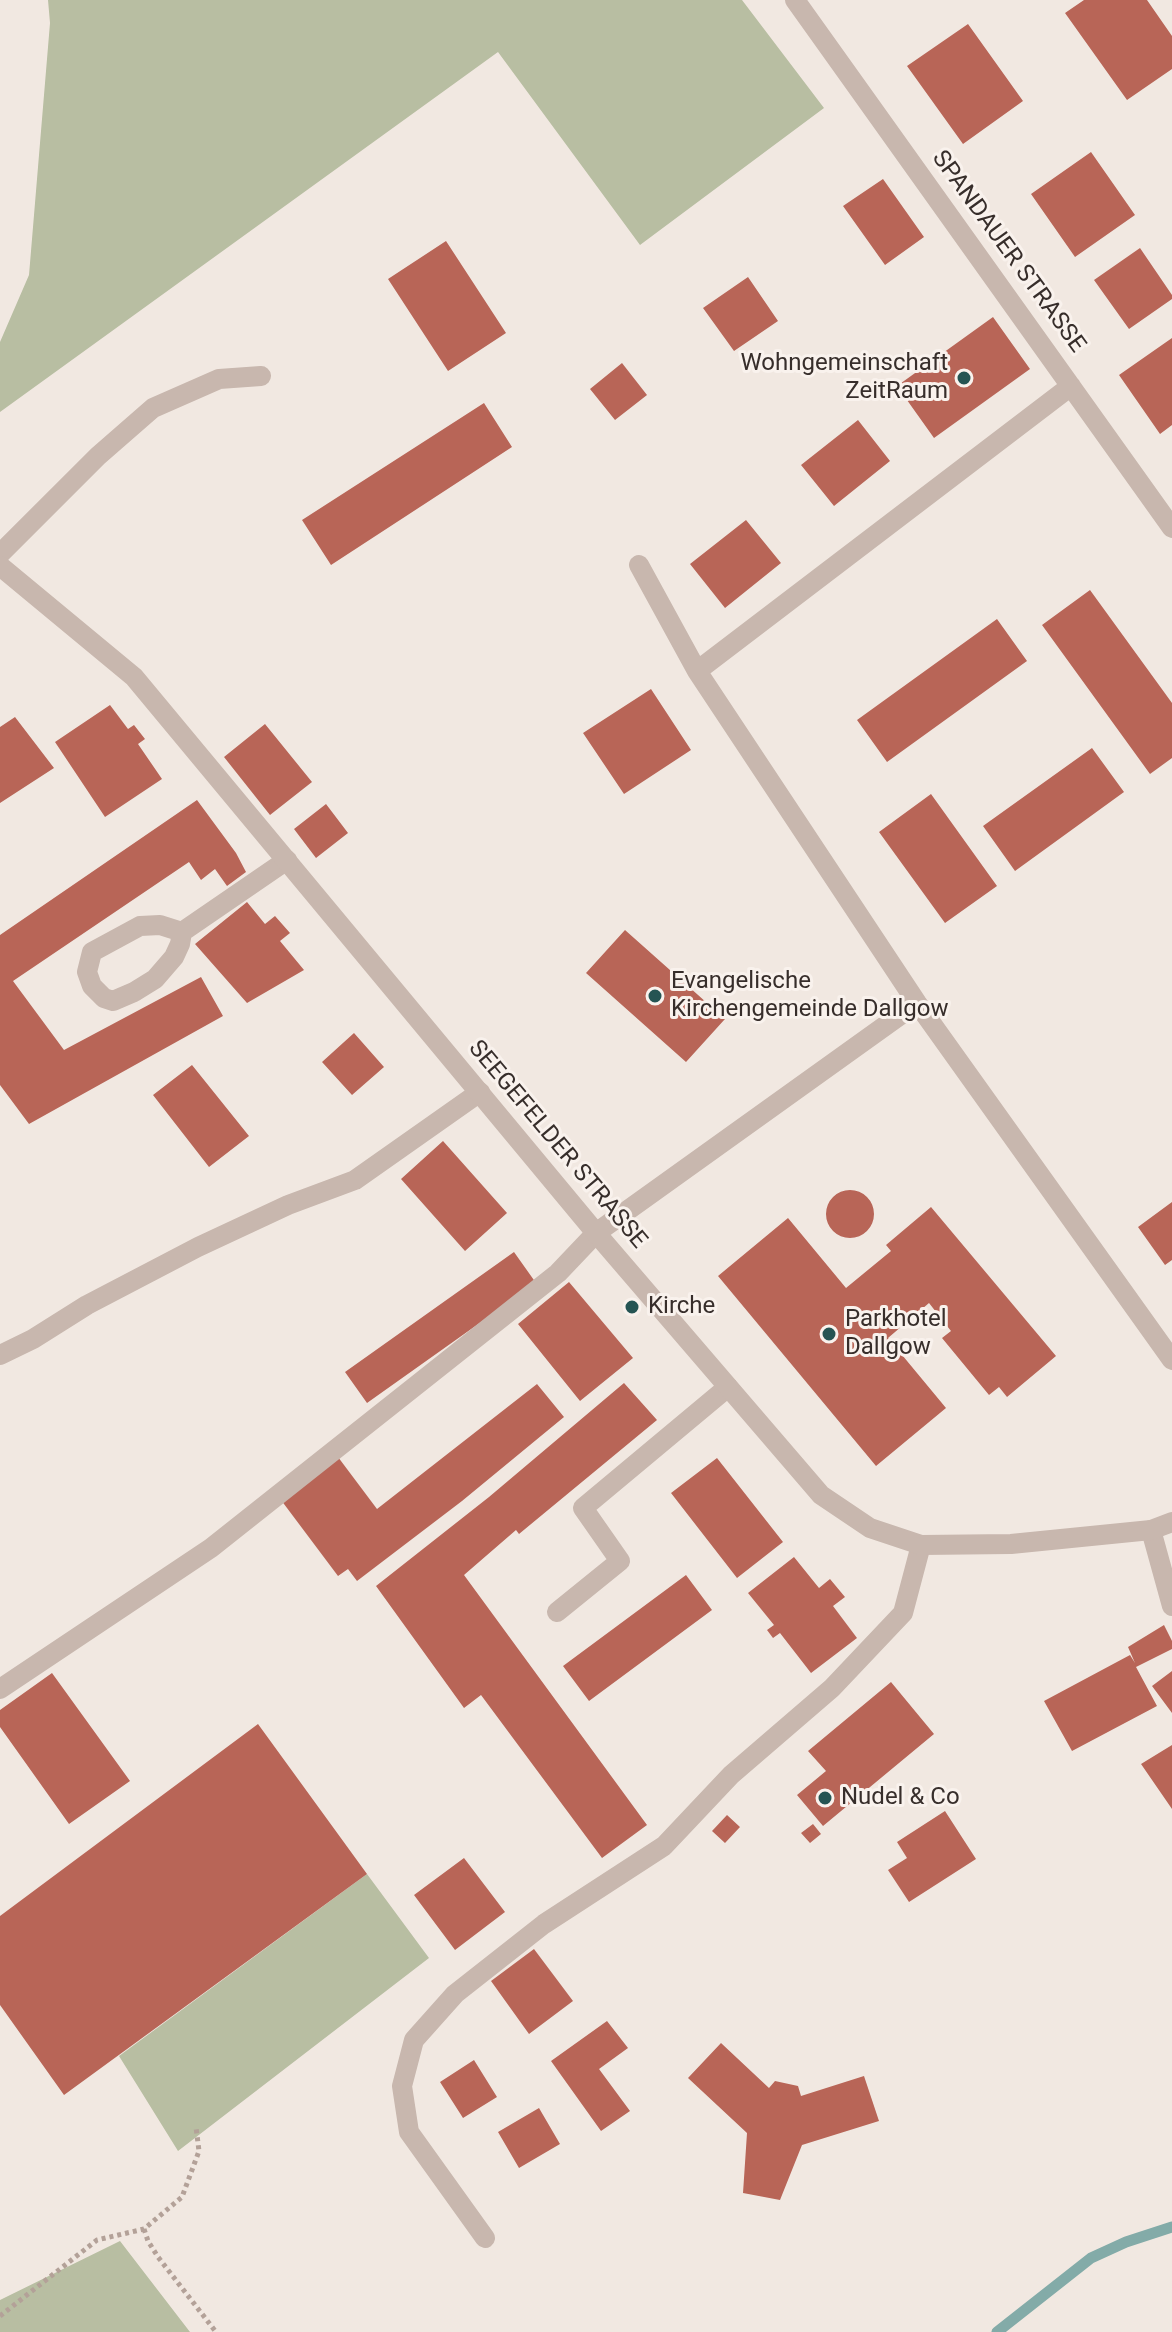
<!DOCTYPE html>
<style>
body{margin:0}
canvas{display:block;background:#f1e8e1}
</style>
<canvas width="1172" height="2332"></canvas>
<script>
const ctx = document.querySelector('canvas').getContext('2d');
ctx.lineJoin = 'round';
function paint(path, color) {
  ctx.fillStyle = color;
  ctx.fill(path, 'evenodd');
}
function shape(rows) {
  const path = new Path2D();
  for (const r of rows) {
    if (r.length === 3) {
      path.moveTo(r[0] + r[2], r[1]);
      path.arc(r[0], r[1], r[2], 0, 2 * Math.PI);
      continue;
    }
    path.moveTo(r[0], r[1]);
    for (let i = 2; i < r.length; i += 2) path.lineTo(r[i], r[i + 1]);
  }
  return path;
}
function strokePath(path, color, width, dash) {
  ctx.strokeStyle = color;
  ctx.lineWidth = width;
  ctx.lineCap = dash ? 'butt' : 'round';
  ctx.setLineDash(dash || []);
  ctx.stroke(path);
}
function drawText(font, color, halo, rows, align = 'center') {
  ctx.font = font + ' Roboto,sans-serif';
  ctx.lineWidth = 6;
  ctx.setLineDash([]);
  ctx.textBaseline = 'middle';
  ctx.strokeStyle = halo;
  ctx.fillStyle = color;
  for (const [text, x, y, turn = 0] of rows) {
    ctx.save();
    ctx.translate(x, y);
    ctx.rotate((+turn || 0) * Math.PI / 180);
    ctx.textAlign = isNaN(turn) ? turn : align;
    if (halo) ctx.strokeText(text, 0, 0);
    ctx.fillText(text, 0, 0);
    ctx.restore();
  }
}
paint(shape([
 [48,0,742,0,824,108,640,245,498,52,0,412,0,342,29,275,50,23],
 [367,1874,429,1958,178,2151,119,2056],
 [120,2241,190,2332,0,2332,0,2300]
]), '#b8bea2');
strokePath(shape([
 [997,2332,1091,2258,1126,2242,1172,2227]
]), '#83aba8', 11);
paint(shape([
 [1084,0,1147,0,1172,36,1172,69,1127,100,1065,13],
 [968,24,1023,101,963,144,907,66],
 [1091,152,1135,215,1075,257,1031,194],
 [883,179,924,237,885,265,843,206],
 [446,241,506,333,448,371,388,279],
 [1140,248,1172,295,1172,299,1129,329,1094,280],
 [748,277,778,321,734,351,703,308],
 [993,317,1030,369,934,438,897,386],
 [1172,338,1172,425,1160,434,1119,375],
 [622,363,647,395,615,420,590,389],
 [484,403,512,447,331,565,302,520],
 [858,420,890,461,834,506,801,465],
 [746,520,781,563,725,608,690,564],
 [1090,590,1172,703,1172,758,1150,774,1042,625],
 [997,619,1027,661,887,762,857,720],
 [651,689,691,750,624,794,583,733],
 [110,705,128,729,134,725,145,739,138,744,162,779,105,817,55,742],
 [15,717,54,768,0,803,0,727],
 [265,724,312,782,270,815,224,757],
 [1092,748,1124,792,1015,871,983,826],
 [931,794,997,886,945,923,879,832],
 [197,800,236,853,246,872,227,886,215,869,201,880,189,862,13,981,64,1050,201,977,223,1016,29,1124,0,1085,0,935],
 [326,804,348,833,316,858,294,829],
 [247,902,265,924,275,916,290,933,280,941,304,970,247,1003,195,944],
 [625,930,725,1019,686,1062,586,973],
 [354,1033,384,1067,352,1095,322,1062],
 [192,1065,249,1136,209,1167,153,1095],
 [443,1141,507,1213,465,1251,401,1179],
 [850,1214,24],
 [1172,1202,1172,1260,1165,1265,1138,1227],
 [931,1207,1056,1356,1007,1397,999,1387,989,1395,942,1338,951,1331,929,1303,888,1338,946,1408,876,1466,718,1276,788,1218,846,1288,891,1251,886,1245],
 [514,1252,536,1283,367,1403,345,1372],
 [569,1282,633,1358,580,1401,518,1324],
 [624,1383,657,1420,519,1534,516,1530,464,1575,647,1825,602,1858,481,1695,464,1708,376,1586,489,1497],
 [537,1384,564,1417,462,1501,357,1581,348,1569,338,1576,281,1500,338,1457,377,1509],
 [717,1458,783,1542,737,1578,671,1493],
 [794,1557,819,1588,830,1579,845,1597,833,1606,857,1638,811,1673,780,1633,773,1638,767,1630,774,1625,748,1593],
 [686,1575,712,1610,589,1701,563,1666],
 [1164,1625,1172,1641,1172,1649,1136,1667,1157,1706,1072,1751,1044,1701,1130,1655,1135,1663,1128,1647],
 [1172,1671,1172,1713,1152,1686],
 [52,1673,130,1781,69,1824,0,1727,0,1710],
 [891,1682,934,1734,823,1826,797,1795,826,1771,808,1751],
 [258,1724,367,1874,64,2095,0,2005,0,1916],
 [1172,1745,1172,1809,1141,1764],
 [945,1811,976,1859,909,1902,888,1870,907,1858,897,1842],
 [727,1815,740,1827,725,1843,712,1831],
 [813,1824,821,1834,810,1843,801,1833],
 [464,1858,505,1912,455,1950,414,1895],
 [534,1949,573,2001,529,2034,491,1981],
 [607,2021,628,2048,599,2069,630,2111,601,2131,551,2061],
 [721,2043,769,2088,775,2081,798,2086,801,2096,864,2076,879,2121,802,2145,780,2200,743,2193,747,2133,688,2078],
 [474,2060,497,2097,463,2118,440,2082],
 [539,2108,560,2144,519,2168,498,2132]
]), '#b86557');
strokePath(shape([
 [144,2229,148,2241,158,2257,216,2332],
 [0,2316,97,2240,144,2229,182,2197,199,2151,196,2127]
]), '#b3a198', 5, [4, 4]);
strokePath(shape([
 [0,554,98,456,153,408,219,379,261,376],
 [182,932,160,925,140,926,92,952,87,972,92,986,104,998,113,1001,134,992,155,979,174,957,180,944,182,932,287,860],
 [0,1355,33,1339,87,1305,198,1247,288,1205,355,1180,480,1092],
 [1151,1530,1172,1606],
 [557,1612,620,1561,583,1508,728,1387],
 [0,1689,211,1548,558,1273,596,1233],
 [485,2238,409,2132,402,2086,414,2040,455,1994,544,1924,664,1846,731,1775,832,1688,903,1613,921,1545]
]), '#c8b7ae', 20);
strokePath(shape([
 [795,0,1172,528],
 [639,565,697,671,917,1003,1172,1360],
 [0,566,134,677,596,1233,821,1495,870,1528,921,1545,1011,1544,1151,1530,1172,1522],
 [697,671,1071,386],
 [596,1233,917,1003]
]), '#c8b7ae', 20);
for (const [x, y, r, color] of [
 [964,378,8,"#255453"],
 [655,996,8,"#255453"],
 [632,1307,8,"#255453"],
 [829,1334,8,"#255453"],
 [825,1798,8,"#255453"]
]) {
  const dot = new Path2D();
  dot.arc(x, y, r, 0, 2 * Math.PI);
  ctx.fillStyle = color;
  ctx.fill(dot);
  strokePath(dot, '#f9f2ed', 3);
}
drawText('24px', '#372e2b', '#f9f2ed', [
 ["SPANDAUER STRASSE",1008,252,54],
 ["SEEGEFELDER STRASSE",557,1145,50]
]);
drawText('24px', '#372e2b', '#f9f2ed', [
 ["Wohngemeinschaft",948,364,"right"],
 ["ZeitRaum",948,392,"right"],
 ["Evangelische",671,982],
 ["Kirchengemeinde Dallgow",671,1010],
 ["Kirche",648,1307],
 ["Parkhotel",845,1320],
 ["Dallgow",845,1348],
 ["Nudel & Co",841,1798]
], 'left');
</script>
